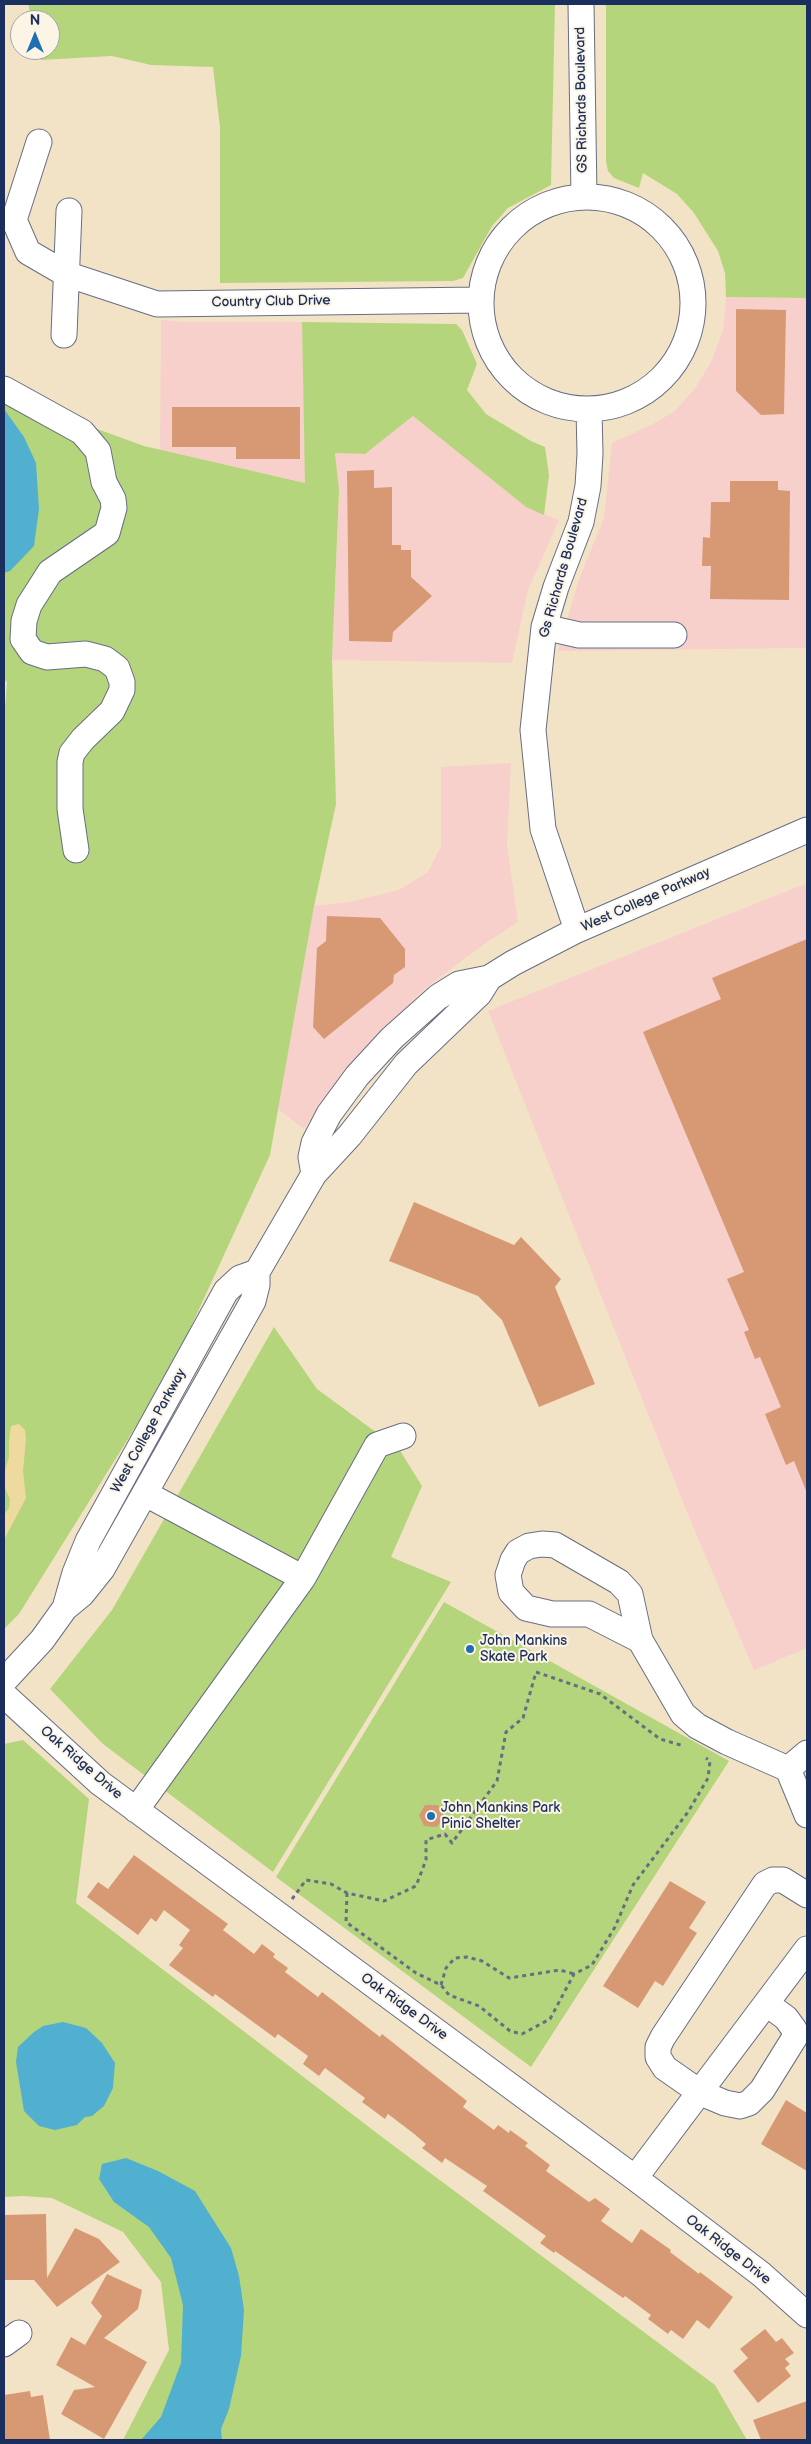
<!DOCTYPE html>
<style>
body{margin:0}
#map{position:relative;width:811px;height:2444px;overflow:hidden;background:#f3e3c6;font-family:"Balsamiq Sans",sans-serif}
canvas{display:block}
.frame{position:absolute;inset:0;border:5px solid #1b2f5e;pointer-events:none}
.north{position:absolute;left:10px;top:10px;width:50px;height:50px;box-sizing:border-box;background:#fcf5e5;border:1px solid #a2a6af;border-radius:50%;rotate:0deg;font-size:14px;font-weight:700;line-height:20px;text-align:center;color:#1b2f5e}
.north::after{content:'';display:block;margin:auto;width:18px;height:22px;background:#1f6fb2;clip-path:polygon(50% 0,100% 100%,50% 72%,0 100%)}
</style>
<div id="map">
<canvas width="811" height="2444"></canvas>
<div class="frame"></div>
<div class="north">N</div>
</div>
<script>
const ctx = document.querySelector('canvas').getContext('2d');
ctx.lineJoin = 'round';
function paint(path, color) {
  ctx.fillStyle = color;
  ctx.fill(path, 'evenodd');
}
function shape(rows) {
  const path = new Path2D();
  for (const r of rows) {
    if (r.length === 3) {
      path.moveTo(r[0] + r[2], r[1]);
      path.arc(r[0], r[1], r[2], 0, 2 * Math.PI);
      continue;
    }
    path.moveTo(r[0], r[1]);
    for (let i = 2; i < r.length; i += 2) path.lineTo(r[i], r[i + 1]);
  }
  return path;
}
function strokePath(path, color, width, dash) {
  ctx.strokeStyle = color;
  ctx.lineWidth = width;
  ctx.lineCap = dash ? 'butt' : 'round';
  ctx.setLineDash(dash || []);
  ctx.stroke(path);
}
function drawText(font, color, halo, rows, align = 'center') {
  ctx.font = font + ' "Balsamiq Sans",sans-serif';
  ctx.lineWidth = 4;
  ctx.setLineDash([]);
  ctx.textBaseline = 'middle';
  ctx.strokeStyle = halo;
  ctx.fillStyle = color;
  for (const [text, x, y, turn = 0] of rows) {
    ctx.save();
    ctx.translate(x, y);
    ctx.rotate((+turn || 0) * Math.PI / 180);
    ctx.textAlign = isNaN(turn) ? turn : align;
    if (halo) ctx.strokeText(text, 0, 0);
    ctx.fillText(text, 0, 0);
    ctx.restore();
  }
}
paint(shape([
 [726,297,807,298,807,665,806,648,558,651,579,579,604,518,612,443,653,424,675,411,696,387,711,362,723,331],
 [161,320,185,322,302,322,306,483,160,450],
 [413,416,526,507,559,520,528,590,512,663,332,660,339,490,335,453,365,454],
 [511,763,507,846,518,922,483,945,423,990,353,1062,304,1129,278,1109,314,906,349,902,399,890,428,872,441,846,441,767],
 [807,883,807,1648,754,1670,689,1517,488,1011]
]), '#f7d0cb');
paint(shape([
 [28,4,555,4,551,185,508,208,492,226,463,278,453,281,220,283,220,128,213,67,151,65,112,56,41,60,39,50,50,50,50,20,32,20],
 [606,4,807,4,807,298,726,297,725,273,718,251,694,213,677,194,643,173,639,188,614,178,608,171,606,161],
 [302,322,456,324,462,330,477,364,467,390,486,414,531,441,545,447,549,475,544,515,526,507,413,416,365,454,335,453,339,490,332,660,336,804,314,906,270,1155,171,1370,19,1614,4,1629,4,721,7,682,4,679,4,395,144,446,305,483],
 [274,1327,317,1389,399,1449,422,1486,391,1557,451,1582,273,1872,103,1744,50,1689,112,1610],
 [444,1602,729,1761,531,2067,276,1877],
 [23,1740,89,1799,76,1903,386,2140,715,2385,747,2440,123,2440,169,2350,161,2282,123,2232,52,2198,23,2196,4,2197,4,1744]
]), '#b5d57c');
paint(shape([
 [19,1424,25,1430,26,1439,23,1471,26,1498,4,1540,4,1515,9,1508,10,1499,4,1486,4,1474,9,1457,9,1441,11,1426]
]), '#eeda9e');
paint(shape([
 [4,409,24,437,36,463,39,509,34,546,10,571,4,573],
 [63,2022,86,2028,102,2043,115,2063,113,2088,104,2106,92,2116,85,2117,77,2125,55,2130,39,2126,24,2111,16,2062,18,2047,34,2032,43,2026],
 [126,2158,158,2171,195,2191,231,2248,239,2276,244,2310,241,2356,229,2409,221,2429,222,2440,141,2440,161,2417,181,2363,183,2305,171,2258,149,2227,114,2202,99,2179,102,2164]
]), '#51afd0');
paint(shape([
 [736,309,786,310,784,414,761,415,736,391],
 [172,407,300,407,300,459,236,459,236,447,172,447],
 [374,470,374,488,392,487,392,545,401,545,401,550,411,550,411,577,432,596,393,632,392,642,349,641,347,471],
 [730,481,778,481,778,490,790,491,789,600,710,599,711,566,702,566,703,537,710,538,711,502,730,502],
 [327,916,380,918,405,949,405,967,394,975,393,983,324,1039,313,1027,317,948,326,941],
 [807,939,807,1493,794,1461,786,1465,765,1414,781,1407,760,1357,755,1359,744,1332,749,1330,727,1279,744,1272,643,1032,721,999,712,978],
 [414,1202,514,1245,521,1237,561,1279,555,1287,595,1384,539,1407,502,1320,478,1296,389,1261],
 [425,1805,438,1805,444,1816,437,1827,424,1826,419,1815],
 [134,1855,228,1924,223,1930,254,1954,262,1944,275,1954,273,1957,288,1968,285,1972,318,1997,322,1992,380,2037,382,2034,467,2101,463,2107,494,2130,498,2125,509,2133,510,2130,528,2143,525,2146,550,2165,546,2171,589,2202,595,2198,610,2209,601,2221,632,2243,641,2229,671,2250,670,2252,699,2274,700,2272,733,2297,709,2329,697,2320,683,2339,671,2330,668,2334,648,2319,651,2315,625,2296,623,2298,555,2251,554,2253,540,2243,546,2236,483,2191,487,2186,445,2158,442,2163,422,2148,426,2144,413,2133,388,2114,385,2119,362,2102,365,2098,325,2068,319,2076,303,2064,308,2056,278,2034,275,2038,215,1994,213,1997,169,1965,183,1948,179,1945,190,1930,164,1910,156,1922,151,1918,138,1935,87,1897,98,1882,108,1889],
 [670,1881,706,1902,689,1928,697,1933,684,1953,663,1986,655,1981,638,2008,603,1986],
 [786,2100,807,2113,807,2171,761,2144],
 [46,2214,47,2278,75,2228,99,2239,120,2262,57,2307,34,2280,4,2280,4,2215],
 [107,2274,142,2290,138,2309,104,2338,147,2362,104,2439,61,2414,74,2390,95,2387,56,2365,71,2337,85,2345,102,2316,91,2303],
 [765,2329,776,2342,782,2338,794,2353,785,2359,790,2364,785,2368,791,2376,758,2403,733,2371,748,2358,740,2349],
 [30,2391,31,2397,43,2395,50,2440,4,2440,4,2395],
 [807,2401,807,2440,761,2440,753,2420]
]), '#d79973');
const minor = shape([
 [581,4,584,197],
 [39,142,14,220,28,252,66,274,157,304,480,300],
 [587,303,106],
 [64,335,69,211],
 [4,389,82,432,98,451,104,482,113,499,114,508,107,533,50,572,29,605,24,621,23,639,32,652,47,657,86,654,105,659,117,668,122,682,122,690,112,711,83,739,72,753,70,762,70,809,76,850],
 [544,627,579,635,674,635],
 [577,930,543,829,533,730,544,627,556,587,581,522,588,486,590,454,589,409],
 [314,1174,311,1157,314,1143,329,1114,357,1076,392,1038,438,997,459,984,489,978,513,963,577,930,807,830],
 [146,1494,303,1578],
 [65,1608,75,1573,88,1541,226,1291,240,1278,257,1272],
 [640,1640,589,1614,552,1614,526,1608,511,1592,508,1575,513,1560,518,1552,529,1546,542,1544,555,1545,619,1582,630,1594,640,1640,683,1714,697,1726,727,1742,788,1769,807,1815],
 [4,1681,42,1640,65,1608,82,1594,102,1569,253,1301,257,1285,257,1272,314,1174,350,1135,406,1064,479,994,489,978],
 [4,1695,100,1783,635,2178,761,2274,807,2315],
 [788,1769,807,1753],
 [136,1810,303,1578,377,1445,403,1436],
 [767,2004,786,2018,794,2029,795,2037,762,2090,749,2103,740,2106,725,2103,701,2093,665,2068,658,2057,658,2047,663,2037,765,1884,773,1880,783,1880,807,1895],
 [635,2178,807,1949],
 [4,2344,19,2333]
]);
strokePath(minor, '#676e82', 27);
strokePath(shape([
 [347,1893,346,1922,416,1973,441,1985,449,1995,479,2006,510,2031,522,2034,550,2019,574,1974,592,1965,615,1927,633,1885,688,1812,708,1778,710,1761,706,1758],
 [292,1899,306,1880,331,1884,347,1893,384,1901,416,1886,426,1860,426,1840,445,1834,452,1843,497,1781,506,1732,523,1718,536,1672,600,1694,660,1739,684,1746],
 [441,1985,446,1968,455,1958,467,1957,482,1961,509,1978,560,1970,574,1974]
]), '#676e82', 3, [4, 4]);
strokePath(minor, '#fff', 25);
for (const [x, y, r, color] of [
 [470,1649,5,"#1f6fb2"],
 [431,1816,5,"#1f6fb2"]
]) {
  const dot = new Path2D();
  dot.arc(x, y, r, 0, 2 * Math.PI);
  ctx.fillStyle = color;
  ctx.fill(dot);
  strokePath(dot, '#fcf5e5', 2);
}
drawText('14px', '#1b2f5e', '#fcf5e5', [
 ["GS Richards Boulevard",582,100,-91],
 ["Country Club Drive",271,302,-1],
 ["Gs Richards Boulevard",564,568,-74],
 ["West College Parkway",646,900,-24],
 ["West College Parkway",149,1431,-61],
 ["Oak Ridge Drive",81,1763,41],
 ["Oak Ridge Drive",404,2007,36],
 ["Oak Ridge Drive",728,2250,38]
]);
drawText('14px', '#1b2f5e', '#fcf5e5', [
 ["John Mankins",480,1641],
 ["Skate Park",480,1657],
 ["John Mankins Park",441,1808],
 ["Pinic Shelter",441,1824]
], 'left');
</script>
